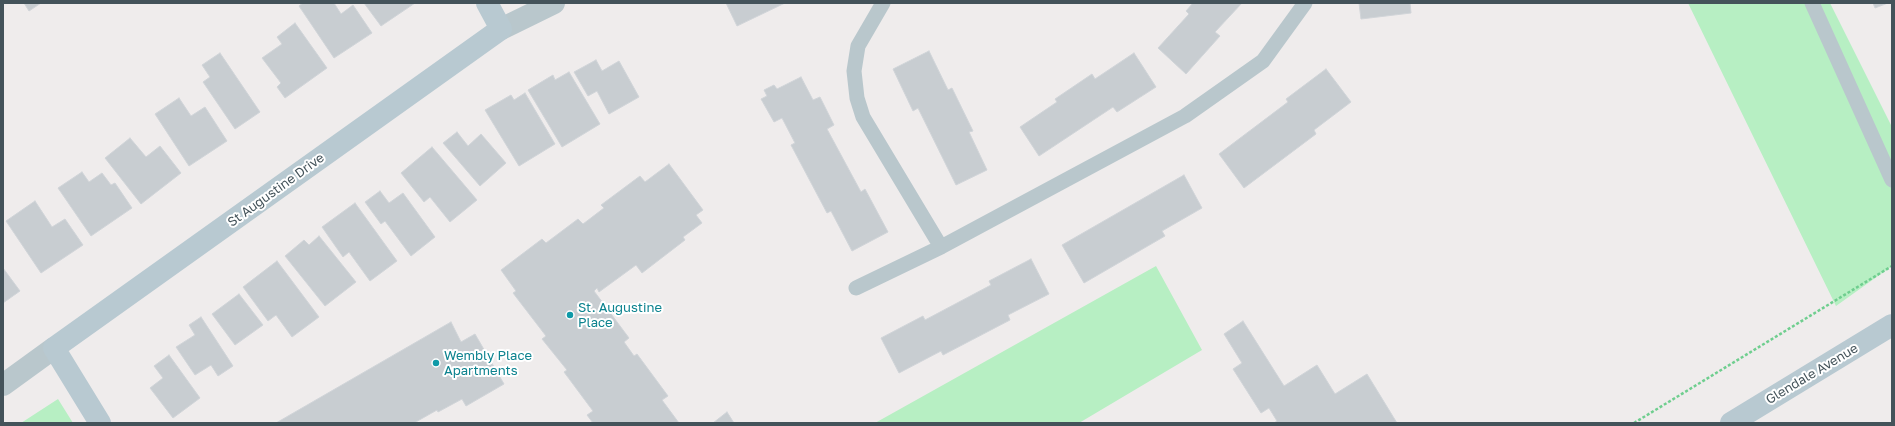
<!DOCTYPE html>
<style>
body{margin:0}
#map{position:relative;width:1895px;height:426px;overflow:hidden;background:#efecec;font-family:"Golos Text",sans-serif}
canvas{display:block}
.frame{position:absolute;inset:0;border:4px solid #44535a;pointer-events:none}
</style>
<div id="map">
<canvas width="1895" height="426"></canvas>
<div class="frame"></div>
</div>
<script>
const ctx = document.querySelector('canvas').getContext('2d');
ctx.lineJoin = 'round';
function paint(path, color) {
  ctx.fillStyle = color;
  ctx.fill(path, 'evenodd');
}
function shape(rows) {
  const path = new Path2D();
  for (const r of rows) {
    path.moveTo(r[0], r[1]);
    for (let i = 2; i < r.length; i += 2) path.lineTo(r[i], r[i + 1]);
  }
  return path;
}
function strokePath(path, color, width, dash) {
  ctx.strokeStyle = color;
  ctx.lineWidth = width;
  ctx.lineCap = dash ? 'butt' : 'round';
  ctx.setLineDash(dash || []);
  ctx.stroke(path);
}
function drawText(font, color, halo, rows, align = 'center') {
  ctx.font = font + ' "Golos Text",sans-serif';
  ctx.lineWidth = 4;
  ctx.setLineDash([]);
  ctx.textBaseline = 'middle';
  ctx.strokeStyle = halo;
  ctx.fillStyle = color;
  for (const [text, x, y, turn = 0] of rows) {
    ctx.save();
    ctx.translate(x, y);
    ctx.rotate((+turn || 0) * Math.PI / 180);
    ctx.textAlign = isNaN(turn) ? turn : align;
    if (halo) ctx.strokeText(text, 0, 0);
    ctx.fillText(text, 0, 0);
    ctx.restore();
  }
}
paint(shape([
 [1688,3,1830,3,1892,127,1892,266,1836,306],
 [1156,266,1202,350,1079,423,875,423],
 [58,399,73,423,21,423]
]), '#b7efc3');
const building = shape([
 [24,3,41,3,29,11,24,3],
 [303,3,334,3,341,14,353,5,372,33,334,58,299,6,303,3],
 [364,3,415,3,381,26,364,3],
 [726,3,785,3,737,26,726,3],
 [1193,3,1242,3,1215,32,1220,36,1186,74,1158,48,1189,14,1186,11,1193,3],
 [1359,3,1410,3,1411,13,1361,19,1359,3],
 [1873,3,1888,3,1875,8,1873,3],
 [295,23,327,68,285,98,277,87,281,83,262,58,282,44,277,37,295,23],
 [929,51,948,90,952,88,973,131,969,132,987,170,956,185,918,108,913,111,893,69,929,51],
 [220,53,260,112,235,129,203,82,210,77,202,65,220,53],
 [1134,53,1156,87,1117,112,1113,107,1039,156,1020,127,1057,102,1055,99,1092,74,1095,79,1134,53],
 [596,60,602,71,619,61,639,97,609,114,597,91,588,96,574,72,596,60],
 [1326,69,1351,102,1314,130,1316,134,1244,188,1219,154,1288,102,1286,99,1326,69],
 [569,72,600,124,562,147,528,90,553,75,555,80,569,72],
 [801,77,813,100,820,97,834,125,827,129,861,192,865,189,888,232,852,251,831,211,827,213,791,145,795,143,782,118,774,122,761,99,767,96,764,90,774,85,777,89,801,77],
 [525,93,555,144,519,166,485,110,511,95,514,100,525,93],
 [179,98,191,116,205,107,227,141,189,166,155,114,179,98],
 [457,132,468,146,481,134,506,163,480,186,443,143,457,132],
 [130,138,146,157,160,146,181,173,141,204,105,158,130,138],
 [432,147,477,200,450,222,430,197,424,202,401,173,432,147],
 [669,164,703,210,696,215,702,223,683,237,685,240,642,273,636,265,599,292,597,288,594,291,629,338,624,342,634,356,637,354,668,396,662,400,679,423,593,423,587,415,593,411,564,372,567,370,542,339,546,336,513,293,516,291,501,270,542,239,546,243,578,219,583,224,604,208,601,205,640,176,645,182,669,164],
 [82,172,89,182,102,173,111,185,115,183,132,208,91,236,58,188,82,172],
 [1184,175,1202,208,1162,231,1165,236,1084,283,1062,245,1184,175],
 [380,191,389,203,403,193,435,237,411,256,385,221,381,224,365,202,380,191],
 [35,201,52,227,65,219,83,245,41,273,6,221,35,201],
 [355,203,397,261,370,281,349,252,343,257,322,227,355,203],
 [319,236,356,282,325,306,285,256,304,240,309,245,319,236],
 [1031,259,1049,294,1008,315,1010,320,943,355,941,351,899,373,881,338,923,316,925,320,991,285,989,281,1031,259],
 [277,261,319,317,292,337,276,315,268,321,243,287,277,261],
 [3,268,20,291,3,303,3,268],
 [239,294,263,325,235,345,212,314,239,294],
 [201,317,233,366,218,376,211,365,195,375,176,347,195,335,189,325,201,317],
 [1243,321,1284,386,1317,365,1335,394,1367,374,1397,423,1274,423,1277,421,1269,408,1261,413,1233,369,1242,363,1224,334,1243,321],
 [451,322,461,342,475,334,504,384,466,406,462,399,438,412,437,410,414,423,276,423,451,322],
 [169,355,200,398,173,418,150,388,163,378,154,366,169,355],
 [727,412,734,423,713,423,727,412]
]);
paint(building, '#c8cdd1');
strokePath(building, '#d0d4d8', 1);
strokePath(shape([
 [1634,423,1892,266]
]), '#6fce8f', 2.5, [3, 2]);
strokePath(shape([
 [883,3,858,46,854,71,857,98,863,117,941,247],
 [1812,3,1892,180],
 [856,288,941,247,1185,116,1263,61,1305,3]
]), '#b9c7cc', 15);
strokePath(shape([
 [501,29,554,3],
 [3,385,54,348]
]), '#b9c7cc', 22);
strokePath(shape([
 [100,423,54,348,501,29,487,3],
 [1731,423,1892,325]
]), '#b8c9d1', 22);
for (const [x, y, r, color] of [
 [570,315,4,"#0f9aa8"],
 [436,363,4,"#0f9aa8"]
]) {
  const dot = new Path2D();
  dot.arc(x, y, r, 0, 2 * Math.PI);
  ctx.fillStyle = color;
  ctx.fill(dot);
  strokePath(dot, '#fff', 1.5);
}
drawText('13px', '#44535a', '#fff', [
 ["St Augustine Drive",276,190,-36],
 ["Glendale Avenue",1812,374,-31]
]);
drawText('13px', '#0d838f', '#fff', [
 ["St. Augustine",578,308],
 ["Place",578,323],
 ["Wembly Place",444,356],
 ["Apartments",444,371]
], 'left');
</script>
